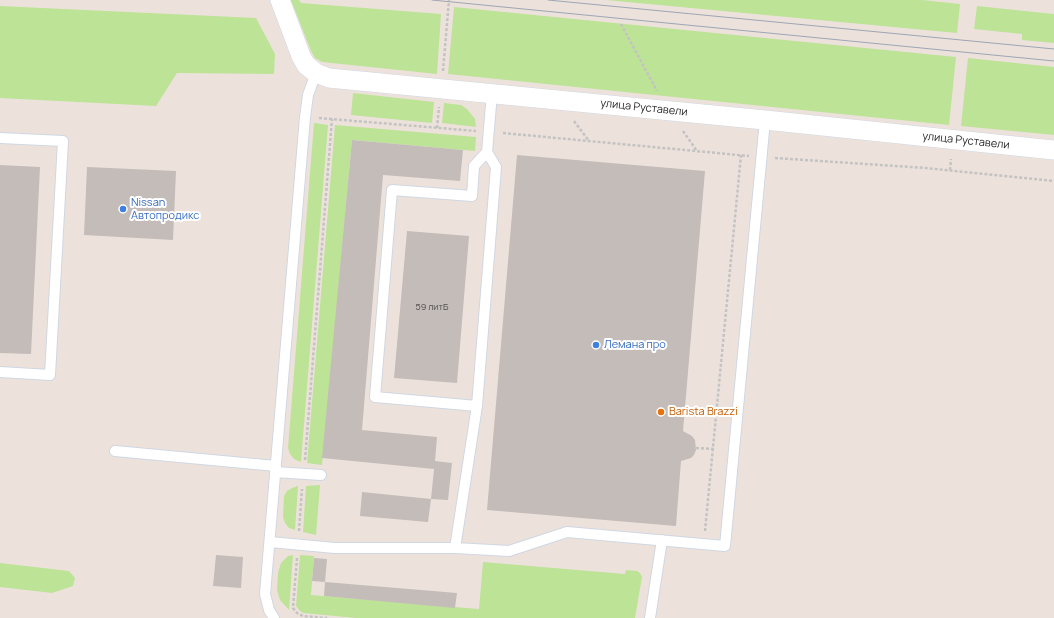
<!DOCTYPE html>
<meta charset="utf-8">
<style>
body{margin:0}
canvas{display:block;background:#ece2db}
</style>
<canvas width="1054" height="618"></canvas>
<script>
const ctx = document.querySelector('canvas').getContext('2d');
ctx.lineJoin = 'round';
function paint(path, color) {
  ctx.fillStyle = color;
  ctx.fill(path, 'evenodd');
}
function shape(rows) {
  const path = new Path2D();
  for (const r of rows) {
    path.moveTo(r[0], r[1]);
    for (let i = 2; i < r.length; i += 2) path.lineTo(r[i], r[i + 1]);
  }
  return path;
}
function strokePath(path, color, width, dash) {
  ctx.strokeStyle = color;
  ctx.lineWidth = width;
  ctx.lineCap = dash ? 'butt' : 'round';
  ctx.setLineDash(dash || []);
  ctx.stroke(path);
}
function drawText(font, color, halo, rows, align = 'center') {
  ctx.font = font + ' Manrope,sans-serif';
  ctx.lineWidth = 4;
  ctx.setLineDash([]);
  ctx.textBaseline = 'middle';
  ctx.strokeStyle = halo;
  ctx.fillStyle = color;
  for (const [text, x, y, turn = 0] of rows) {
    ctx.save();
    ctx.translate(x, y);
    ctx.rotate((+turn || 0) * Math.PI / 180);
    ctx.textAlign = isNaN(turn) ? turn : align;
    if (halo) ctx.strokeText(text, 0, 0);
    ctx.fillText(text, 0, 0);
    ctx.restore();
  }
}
paint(shape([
 [291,0,299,0,301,3,441,14,437,74,322,62,315,58,311,51],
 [606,0,922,0,960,4,957,33],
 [0,6,256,18,275,54,274,74,177,73,156,106,0,98],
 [977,6,1054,14,1054,43,1022,40,1022,34,974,29],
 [454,7,956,57,949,125,448,74],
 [968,58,1054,67,1054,135,961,126],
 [353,93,434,102,432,123,351,115],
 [444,103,461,105,467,109,475,119,476,127,442,123],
 [314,123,328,125,301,462,294,459,290,454,288,448],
 [335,125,476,137,475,151,352,140,322,465,307,463],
 [320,485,316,535,303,532,306,486],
 [298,486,295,530,289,528,285,523,283,517,284,496,287,491,292,488],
 [293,555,289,610,280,600,277,590,278,573,281,563,288,556],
 [300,555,314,556,311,595,479,609,483,562,625,574,626,570,637,571,640,573,642,577,635,618,356,618,303,613,299,610,296,606],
 [0,563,69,571,75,578,73,586,52,593,0,587]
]), '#bde397');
paint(shape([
 [352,140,463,150,460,181,383,175,362,430,437,437,435,461,452,463,448,500,431,499,434,469,322,458],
 [517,155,705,171,683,431,692,436,695,440,696,450,694,455,691,458,681,461,676,526,487,510],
 [0,165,40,167,31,354,0,353],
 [87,167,176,171,173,240,84,235],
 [407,231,469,236,457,383,394,378],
 [362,492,431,499,428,522,360,516],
 [216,555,243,557,241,588,213,586],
 [314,558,327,559,325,582,312,581],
 [325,582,457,593,455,608,324,596]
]), '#c4bcb8');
const service = shape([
 [0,138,63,141,50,375,0,372],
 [487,152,474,166,472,196,392,190,375,397,477,406,496,167,487,152,492,93],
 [115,451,276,466],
 [275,472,321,475],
 [270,542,335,548,455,548,509,551,567,532,725,546,765,120],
 [455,548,477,406],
 [274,618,269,610,265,594,305,117,308,95,316,73],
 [650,618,662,540]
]);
const minor = shape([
 [280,0,301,56,306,65,316,73,329,78,765,120,1054,150]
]);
strokePath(service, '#d0d7e2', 12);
strokePath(minor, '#d0d7e2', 20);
strokePath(shape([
 [621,24,657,91],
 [443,71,449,0],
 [319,118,476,131],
 [574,121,589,141],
 [437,128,439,107],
 [683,131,697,151],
 [503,133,749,156],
 [775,158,926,168,1054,181],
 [950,170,951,159],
 [696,448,714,449],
 [305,460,332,119],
 [299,531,302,489],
 [705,531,741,155],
 [297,558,293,608,297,613,303,616,327,618]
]), '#c3c3c3', 2.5, [3, 2]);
strokePath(service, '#fff', 10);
strokePath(minor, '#fff', 19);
strokePath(shape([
 [432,0,1054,61],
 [548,0,1054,49]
]), '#9ea5b4', 1);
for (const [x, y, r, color] of [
 [123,209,4,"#3f7fe0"],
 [596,345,4,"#3f7fe0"],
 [661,412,4,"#e8710a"]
]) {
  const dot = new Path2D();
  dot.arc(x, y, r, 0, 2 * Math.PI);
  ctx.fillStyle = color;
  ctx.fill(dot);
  strokePath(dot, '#fff', 1.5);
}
drawText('9px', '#504e4d', null, [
 ["59 литБ",432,307]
]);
drawText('11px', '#292929', '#fff', [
 ["улица Руставели",644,108,6],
 ["улица Руставели",966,141,6]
]);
drawText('11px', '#366cbe', '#fff', [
 ["Nissan",131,203],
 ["Автопродикс",131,216],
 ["Лемана про",604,345]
], 'left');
drawText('11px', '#c56008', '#fff', [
 ["Barista Brazzi",669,412]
], 'left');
</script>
